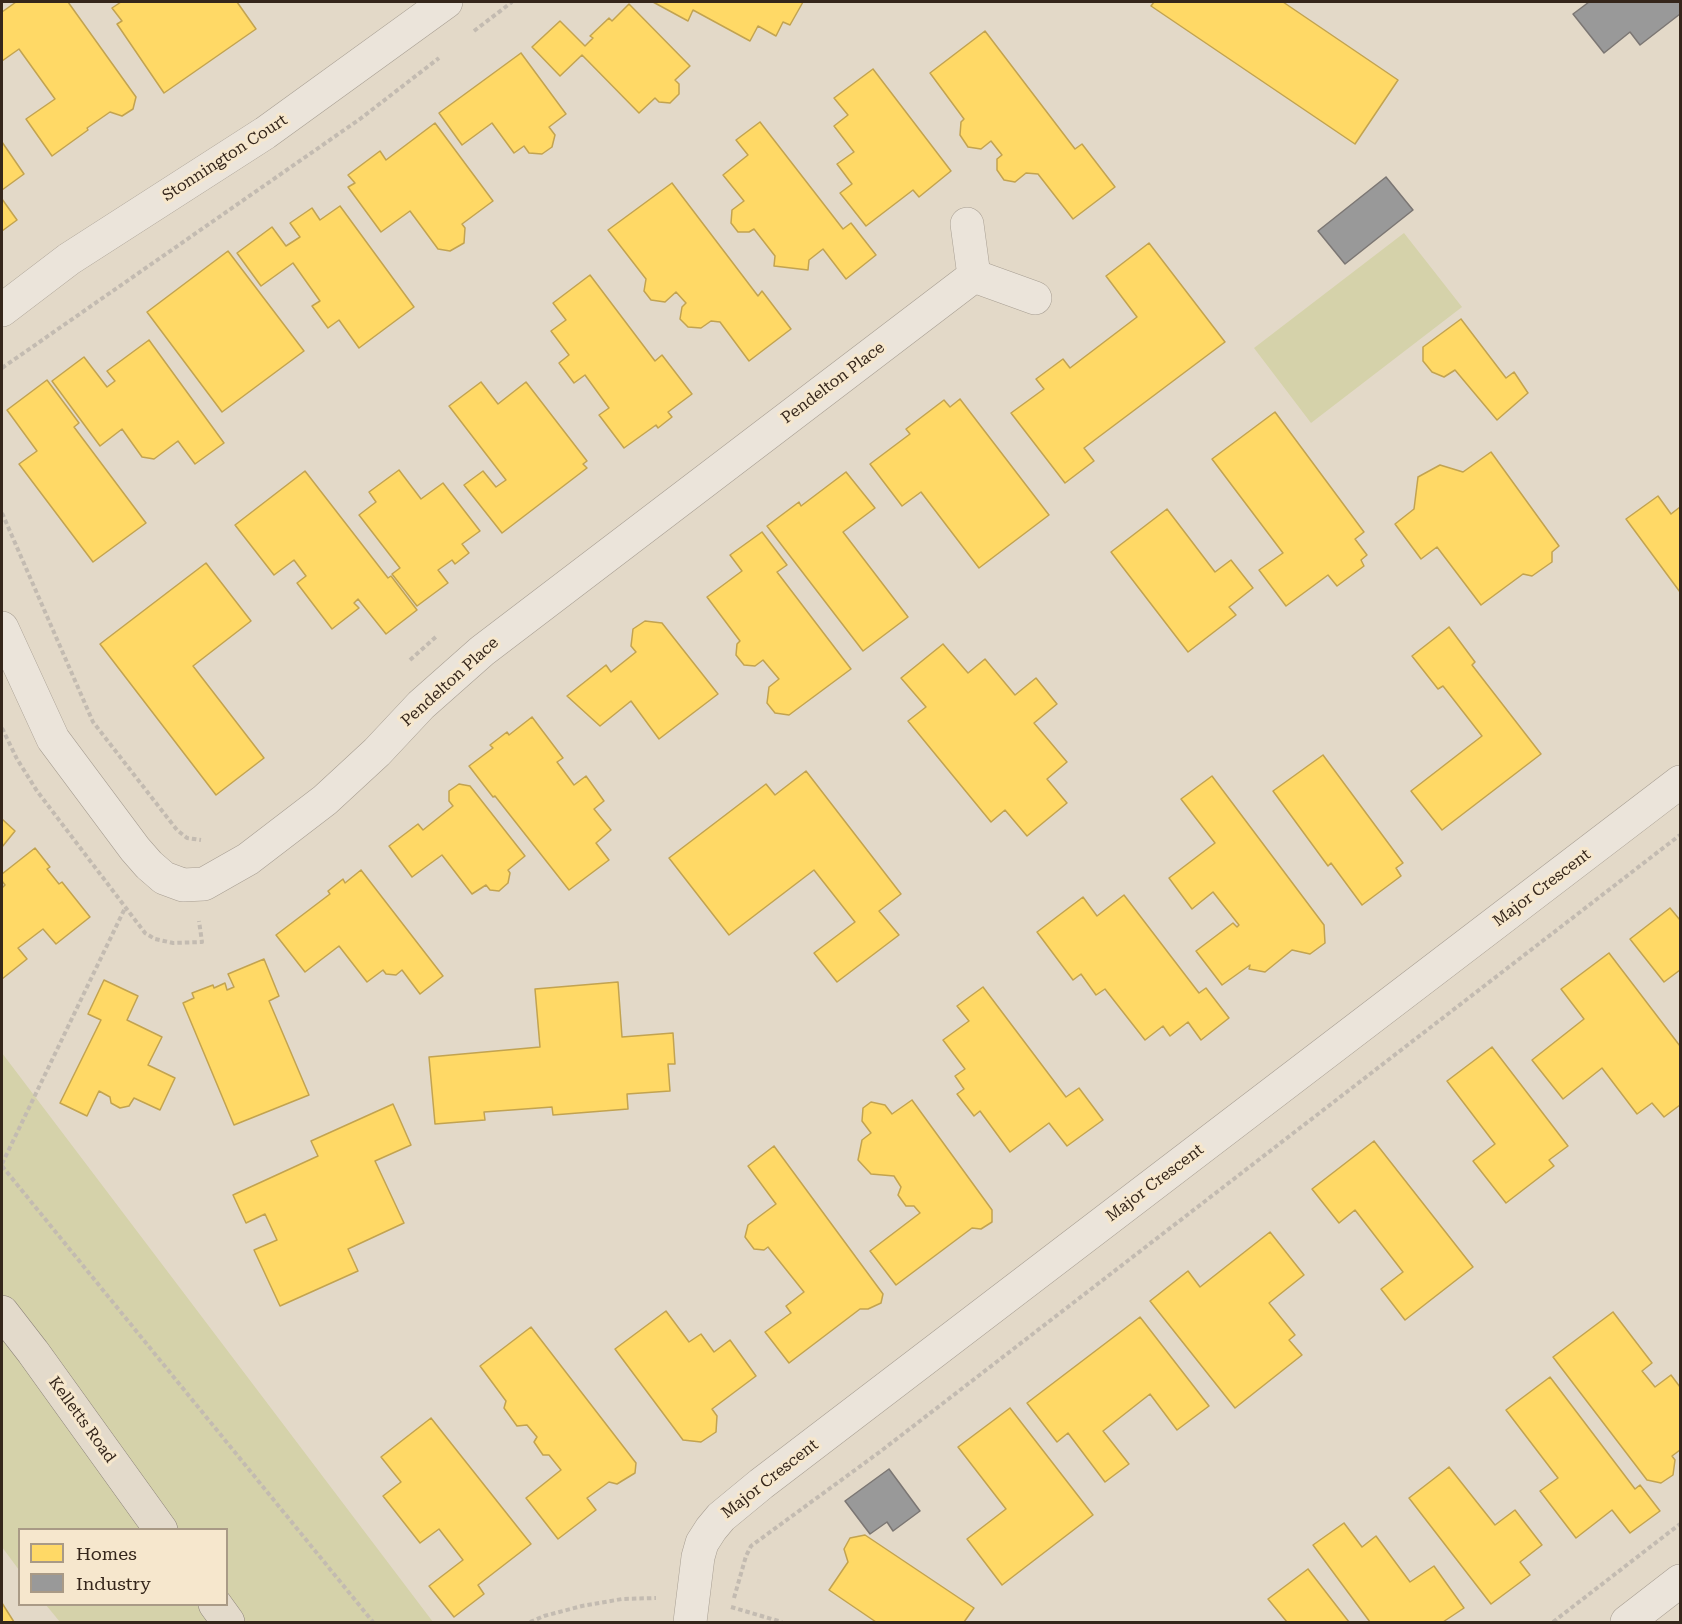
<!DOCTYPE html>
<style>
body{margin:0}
#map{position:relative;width:1682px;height:1624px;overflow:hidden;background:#e3d9c8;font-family:"Roboto Serif",serif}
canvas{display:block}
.frame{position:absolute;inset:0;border:3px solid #35261b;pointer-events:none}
.legend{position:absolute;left:18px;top:1528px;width:210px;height:78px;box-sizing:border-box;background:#f6e7cd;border:2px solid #a99a86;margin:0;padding:8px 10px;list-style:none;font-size:18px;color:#35261b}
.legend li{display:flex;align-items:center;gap:12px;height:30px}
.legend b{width:30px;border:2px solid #a99a86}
</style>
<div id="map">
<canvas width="1682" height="1624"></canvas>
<div class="frame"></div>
<ul class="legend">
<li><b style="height:16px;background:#ffd966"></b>Homes</li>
<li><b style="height:16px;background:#999"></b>Industry</li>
</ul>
</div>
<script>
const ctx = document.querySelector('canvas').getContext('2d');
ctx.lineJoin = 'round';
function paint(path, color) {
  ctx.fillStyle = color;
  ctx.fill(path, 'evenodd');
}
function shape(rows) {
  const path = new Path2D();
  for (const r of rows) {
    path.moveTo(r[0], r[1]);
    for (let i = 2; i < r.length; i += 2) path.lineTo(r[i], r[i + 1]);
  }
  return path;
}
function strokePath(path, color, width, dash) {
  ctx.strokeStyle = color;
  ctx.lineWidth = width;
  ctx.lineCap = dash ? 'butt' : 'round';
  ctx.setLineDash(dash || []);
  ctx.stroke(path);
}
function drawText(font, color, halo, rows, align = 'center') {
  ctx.font = font + ' "Roboto Serif",serif';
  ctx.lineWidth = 6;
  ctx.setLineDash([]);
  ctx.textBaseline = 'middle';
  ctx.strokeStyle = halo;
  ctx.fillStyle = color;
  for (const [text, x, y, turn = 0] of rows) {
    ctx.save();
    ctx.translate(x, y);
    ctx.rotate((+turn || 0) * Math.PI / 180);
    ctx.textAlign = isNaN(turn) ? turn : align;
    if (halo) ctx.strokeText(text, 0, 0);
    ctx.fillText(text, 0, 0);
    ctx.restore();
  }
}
paint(shape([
 [1404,233,1462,307,1311,423,1254,348],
 [2,1053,433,1622,60,1622,46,1605,226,1604,226,1530,20,1530,19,1570,2,1547]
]), '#d5d2aa');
const homes = shape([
 [16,2,68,2,136,97,133,109,122,116,110,112,87,128,88,130,52,156,26,119,55,99,19,49,2,61,2,12,16,2],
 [121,2,237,2,256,29,164,93,117,24,122,21,112,8,121,2],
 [653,2,803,2,790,25,783,22,776,36,758,26,750,41,693,10,688,21,653,2],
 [1154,2,1283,2,1398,80,1355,144,1151,6,1154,2],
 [629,4,690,66,675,80,679,84,679,94,670,103,659,102,655,98,639,113,582,55,560,76,532,47,560,21,585,46,593,38,590,36,609,18,612,21,629,4],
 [985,31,1075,149,1082,144,1115,187,1073,219,1038,174,1026,173,1015,182,1004,180,997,170,997,159,1002,155,991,141,981,149,968,147,960,135,961,122,964,119,930,73,985,31],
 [521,53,566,114,549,127,555,135,552,147,542,154,529,153,524,146,514,153,492,123,462,145,439,113,521,53],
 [873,69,951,171,919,197,913,190,866,226,840,193,852,184,837,164,854,152,834,126,848,115,834,98,873,69],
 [760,122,843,229,851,223,876,255,846,279,823,249,809,260,808,270,774,266,775,256,754,229,749,232,738,232,731,223,732,210,744,201,723,175,748,155,736,140,760,122],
 [435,123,493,201,462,224,465,228,464,243,450,251,438,249,410,211,381,232,348,187,355,183,348,175,380,151,386,160,435,123],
 [2,142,24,174,2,190,2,142],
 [672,183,758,296,762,291,791,329,749,361,720,322,711,321,701,328,688,327,680,319,682,307,686,303,676,292,665,302,651,300,644,291,646,279,608,230,672,183],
 [2,199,17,220,2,231,2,199],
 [340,206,414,307,359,348,339,320,328,328,312,306,320,301,293,263,261,286,237,253,272,227,286,246,300,237,290,223,312,208,320,220,340,206],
 [1149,243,1225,342,1084,448,1094,461,1065,483,1011,413,1044,389,1036,379,1063,359,1070,368,1137,317,1106,276,1149,243],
 [228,251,304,351,222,412,147,312,228,251],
 [590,275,655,361,662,355,692,394,668,412,672,417,658,428,656,425,624,448,599,415,609,408,585,375,574,383,559,363,569,355,551,331,566,320,553,303,590,275],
 [1461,319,1506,378,1514,372,1528,393,1497,420,1455,370,1444,377,1432,372,1423,361,1423,347,1461,319],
 [149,340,224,443,195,464,178,441,154,459,142,457,122,429,100,446,52,381,84,357,107,387,115,381,107,371,149,340],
 [47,380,79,423,74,427,146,523,93,562,19,464,37,451,7,410,47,380],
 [481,382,498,404,526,382,587,461,583,464,587,468,502,533,464,485,483,471,496,487,506,480,449,406,481,382],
 [960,399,1049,515,979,568,921,492,902,506,870,464,910,434,906,429,944,400,950,407,960,399],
 [1275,412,1364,532,1355,539,1367,555,1361,560,1364,566,1337,586,1328,575,1286,606,1259,570,1283,553,1212,459,1275,412],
 [1491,452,1559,546,1552,552,1552,562,1532,576,1523,574,1481,605,1437,547,1421,559,1395,524,1414,509,1418,477,1440,465,1463,472,1491,452],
 [399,470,421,499,443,483,480,531,462,544,469,553,455,564,452,560,438,570,448,583,417,606,392,574,400,568,359,515,376,502,369,492,399,470],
 [305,471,388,578,391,576,417,610,386,634,358,599,354,603,359,608,332,629,297,583,306,576,294,560,274,575,235,525,305,471],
 [846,472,875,508,843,532,908,617,863,651,767,526,799,502,801,506,846,472],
 [1658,496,1671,514,1680,507,1680,592,1626,519,1658,496],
 [1167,509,1215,572,1231,560,1253,588,1229,607,1236,615,1188,652,1111,552,1167,509],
 [762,532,787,565,777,572,851,669,789,715,775,713,767,703,769,687,779,679,763,660,755,666,744,665,736,655,737,644,740,641,707,597,742,571,730,555,762,532],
 [206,563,251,621,193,666,264,758,216,795,100,644,206,563],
 [645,621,662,623,718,694,659,739,631,701,600,726,567,696,606,665,611,672,636,652,631,646,633,629,645,621],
 [1449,627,1475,662,1472,665,1541,754,1442,830,1411,791,1482,736,1443,686,1438,689,1412,656,1449,627],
 [943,644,968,673,985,659,1015,695,1036,678,1057,704,1034,723,1067,762,1047,779,1067,803,1027,836,1005,810,991,822,908,721,926,707,901,678,943,644],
 [532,717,563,758,557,762,574,785,586,776,604,801,594,809,611,830,596,843,609,860,569,890,495,796,493,797,469,766,493,748,490,745,507,732,509,735,532,717],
 [1323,755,1403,863,1396,868,1401,876,1362,905,1331,863,1328,866,1273,791,1323,755],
 [806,771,901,894,879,911,899,935,837,982,814,953,855,922,814,870,729,935,669,858,766,784,775,795,806,771],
 [1212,776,1324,925,1325,943,1310,954,1292,950,1265,972,1249,969,1250,965,1222,985,1196,951,1233,923,1237,927,1239,925,1213,892,1192,909,1169,878,1215,843,1181,799,1212,776],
 [459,784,470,786,525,856,508,870,510,873,508,883,499,891,490,890,486,885,472,894,442,855,412,877,389,846,418,824,423,830,453,806,449,801,449,791,459,784],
 [2,819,15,831,2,847,2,819],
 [35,848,50,867,47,869,59,884,62,882,90,917,56,944,43,929,18,948,27,959,2,979,2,888,5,885,2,881,2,874,35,848],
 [361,870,443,976,420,994,402,970,396,975,386,974,383,970,367,982,339,946,305,972,276,935,330,894,328,891,343,879,345,883,361,870],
 [1124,895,1199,993,1206,988,1229,1018,1201,1040,1188,1022,1170,1036,1163,1026,1145,1040,1105,989,1096,995,1081,974,1073,980,1037,932,1083,897,1097,916,1124,895],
 [1670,908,1680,920,1680,970,1664,982,1630,939,1670,908],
 [1609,953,1680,1046,1680,1105,1664,1117,1652,1103,1637,1114,1602,1068,1563,1099,1532,1060,1584,1019,1561,989,1609,953],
 [264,959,279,996,269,1001,309,1095,234,1125,183,1003,194,998,192,993,213,985,214,988,225,983,227,990,234,987,228,974,264,959],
 [104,980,138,996,127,1020,162,1037,148,1065,175,1078,160,1110,134,1098,129,1106,120,1108,111,1103,110,1097,99,1091,87,1116,60,1103,101,1020,88,1014,104,980],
 [618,982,622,1037,673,1033,675,1064,668,1064,670,1091,627,1094,628,1109,553,1115,552,1107,484,1112,485,1120,435,1124,429,1057,540,1047,535,989,618,982],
 [983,987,1066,1097,1079,1088,1103,1120,1067,1146,1049,1123,1010,1152,980,1111,974,1116,957,1094,964,1089,955,1076,965,1069,943,1040,969,1021,957,1006,983,987],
 [1492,1047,1568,1146,1549,1160,1554,1166,1506,1203,1473,1161,1495,1144,1447,1081,1492,1047],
 [912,1100,992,1210,992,1222,981,1229,972,1228,896,1285,870,1251,920,1213,914,1206,906,1206,898,1195,901,1187,894,1176,871,1174,858,1160,862,1140,871,1133,862,1121,863,1108,871,1102,885,1105,892,1114,912,1100],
 [393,1104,411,1145,375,1161,404,1223,348,1249,358,1271,280,1306,254,1250,277,1240,265,1214,246,1223,233,1195,318,1156,311,1141,393,1104],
 [1374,1141,1473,1267,1405,1320,1381,1289,1403,1272,1355,1210,1339,1223,1312,1189,1374,1141],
 [774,1146,883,1294,881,1303,868,1309,860,1309,789,1363,765,1332,791,1313,786,1306,804,1292,768,1247,764,1250,754,1249,745,1237,748,1225,776,1204,748,1166,774,1146],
 [1270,1232,1304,1275,1269,1303,1295,1335,1289,1340,1302,1355,1235,1408,1150,1301,1188,1271,1200,1287,1270,1232],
 [666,1311,689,1342,701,1334,714,1352,730,1340,756,1376,712,1409,717,1416,716,1432,701,1442,683,1440,615,1349,666,1311],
 [1613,1312,1652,1363,1642,1371,1655,1387,1671,1375,1680,1387,1680,1450,1672,1456,1675,1460,1673,1475,1661,1483,1647,1480,1553,1357,1613,1312],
 [1140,1317,1209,1406,1177,1430,1150,1394,1103,1431,1129,1464,1105,1482,1068,1433,1057,1442,1027,1403,1140,1317],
 [531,1327,636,1463,635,1473,617,1484,609,1482,587,1498,596,1510,558,1539,526,1498,561,1470,549,1455,543,1455,534,1442,537,1437,527,1425,517,1426,504,1408,506,1401,480,1366,531,1327],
 [1550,1377,1635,1489,1640,1485,1660,1511,1630,1533,1612,1510,1576,1538,1540,1491,1558,1478,1506,1410,1550,1377],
 [1010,1408,1093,1515,1002,1585,967,1539,1006,1509,958,1447,1010,1408],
 [431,1418,531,1544,478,1585,484,1594,454,1617,429,1586,463,1560,439,1529,420,1543,383,1496,401,1482,381,1457,431,1418],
 [1449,1467,1495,1525,1515,1510,1542,1545,1520,1562,1530,1575,1491,1604,1409,1498,1449,1467],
 [1344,1523,1362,1547,1376,1536,1410,1582,1434,1566,1464,1608,1443,1622,1370,1622,1313,1545,1344,1523],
 [865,1535,974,1608,964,1622,876,1622,829,1590,848,1562,844,1549,850,1538,865,1535],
 [1308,1569,1349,1622,1287,1622,1268,1599,1308,1569],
 [2,1603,14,1622,2,1622,2,1603]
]);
paint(homes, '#ffd966');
strokePath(homes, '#c2a350', 1.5);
const industry = shape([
 [1589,2,1680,2,1680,14,1640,45,1630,32,1604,53,1573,14,1589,2],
 [1386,177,1413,210,1345,264,1318,231,1386,177],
 [889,1469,920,1511,893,1531,887,1522,870,1534,845,1501,889,1469]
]);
paint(industry, '#999');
strokePath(industry, '#7b7673', 1.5);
const minor = shape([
 [967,224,974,276,1035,298],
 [2,310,69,259,265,133,446,2],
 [2,628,53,739,135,849,149,865,164,878,183,885,204,884,248,859,325,800,377,752,421,705,482,651,974,276],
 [690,1622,698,1557,702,1543,711,1529,721,1517,761,1484,1680,782],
 [1627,1622,1680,1581]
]);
const primary = shape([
 [2,1312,33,1352,161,1530],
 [215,1604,228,1622]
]);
strokePath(minor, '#a79e92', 34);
strokePath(primary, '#8d8479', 34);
strokePath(shape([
 [474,31,512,2],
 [2,368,360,119,439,58],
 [2,513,93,722,177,830,187,838,201,840],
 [410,660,438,635],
 [2,728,17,759,37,791,145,933,155,939,173,943,202,942,199,921],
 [2,1164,125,908],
 [2,1166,373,1622],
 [734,1598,746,1556,751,1546,881,1451,1680,835],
 [731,1607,782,1622],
 [530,1622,544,1616,582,1606,622,1599,656,1598],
 [1553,1622,1680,1524]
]), '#c3bbb1', 4, [4.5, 3]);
strokePath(minor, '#ebe4da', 33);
strokePath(primary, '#e3dacb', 33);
drawText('16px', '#35261b', '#f6e7cd', [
 ["Stonnington Court",225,158,-33],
 ["Pendelton Place",833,383,-37],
 ["Pendelton Place",450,682,-42],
 ["Major Crescent",1542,888,-37],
 ["Major Crescent",1155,1183,-37],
 ["Kelletts Road",82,1420,54],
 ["Major Crescent",770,1479,-38]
]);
</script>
